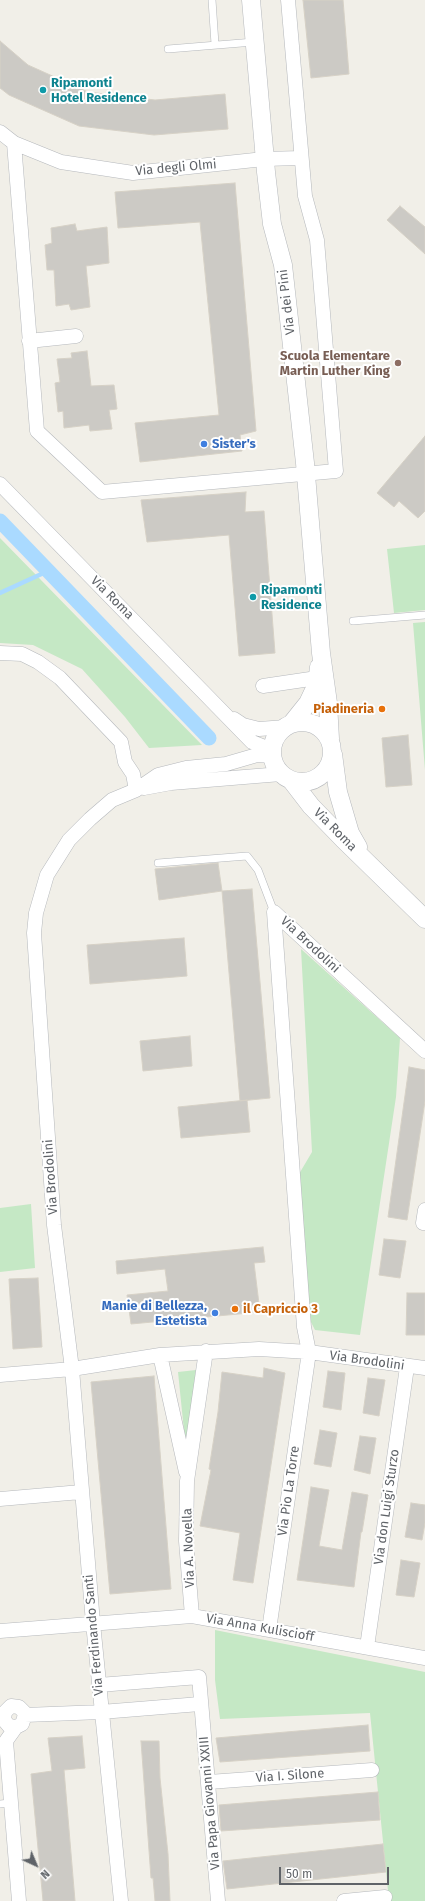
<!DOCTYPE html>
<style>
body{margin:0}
#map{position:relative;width:425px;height:1901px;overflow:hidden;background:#f1efe8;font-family:"Fira Sans",sans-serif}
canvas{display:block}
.north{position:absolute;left:16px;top:1845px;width:40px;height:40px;-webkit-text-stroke:3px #fff;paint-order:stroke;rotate:136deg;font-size:11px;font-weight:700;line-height:16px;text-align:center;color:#5f6368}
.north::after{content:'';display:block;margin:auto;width:14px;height:18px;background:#5f6368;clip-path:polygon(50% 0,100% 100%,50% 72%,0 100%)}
.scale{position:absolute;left:279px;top:1867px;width:110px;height:18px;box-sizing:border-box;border:2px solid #5f6368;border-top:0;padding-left:5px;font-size:12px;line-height:14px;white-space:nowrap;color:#5f6368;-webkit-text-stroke:3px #fff;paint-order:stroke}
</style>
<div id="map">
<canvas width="425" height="1901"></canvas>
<div class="north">N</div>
<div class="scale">50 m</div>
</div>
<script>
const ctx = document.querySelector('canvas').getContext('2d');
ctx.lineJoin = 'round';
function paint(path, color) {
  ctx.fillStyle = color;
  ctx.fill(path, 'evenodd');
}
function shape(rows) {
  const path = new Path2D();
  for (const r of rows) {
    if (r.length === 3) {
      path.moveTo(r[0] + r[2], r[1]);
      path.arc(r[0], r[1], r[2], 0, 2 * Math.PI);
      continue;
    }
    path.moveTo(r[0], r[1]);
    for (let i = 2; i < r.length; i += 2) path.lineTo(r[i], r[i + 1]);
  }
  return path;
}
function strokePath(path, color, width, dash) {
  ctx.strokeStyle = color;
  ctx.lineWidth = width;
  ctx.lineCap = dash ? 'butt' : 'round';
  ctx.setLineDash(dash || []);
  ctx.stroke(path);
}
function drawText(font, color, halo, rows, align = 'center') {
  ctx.font = font + ' "Fira Sans",sans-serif';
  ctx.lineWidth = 4;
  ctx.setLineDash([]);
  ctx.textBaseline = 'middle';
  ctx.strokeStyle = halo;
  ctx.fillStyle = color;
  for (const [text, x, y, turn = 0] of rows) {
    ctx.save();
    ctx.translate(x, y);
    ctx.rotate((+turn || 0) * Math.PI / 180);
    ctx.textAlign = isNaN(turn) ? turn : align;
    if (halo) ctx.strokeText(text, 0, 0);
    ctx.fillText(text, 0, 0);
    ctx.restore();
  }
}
paint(shape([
 [0,538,202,745,149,748,125,717,82,669,33,645,0,643],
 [425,545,425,610,394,613,387,549],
 [425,622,425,770,413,623],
 [301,949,400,1038,396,1097,360,1335,315,1330,310,1320,299,1174,312,1152],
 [31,1204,35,1268,0,1272,0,1208],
 [196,1370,186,1450,178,1372],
 [215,1630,425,1672,425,1901,389,1901,370,1713,220,1719,215,1680]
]), '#c5e8c5');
strokePath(shape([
 [0,593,48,571]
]), '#aadaff', 4.5);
strokePath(shape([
 [0,521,209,738]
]), '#aadaff', 15);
const building = shape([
 [303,0,343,0,349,74,311,78,303,0],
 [0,41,28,65,88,92,155,100,225,94,228,129,154,135,79,126,9,95,0,88,0,41],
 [235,183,256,431,240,435,242,451,140,462,135,423,219,415,200,222,118,228,115,192,235,183],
 [400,206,425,227,425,254,387,220,400,206],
 [75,224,77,231,107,227,109,263,86,266,90,307,71,310,69,304,56,306,54,270,47,270,45,245,52,243,51,228,75,224],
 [87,351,91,386,114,385,117,409,109,410,112,429,90,431,89,425,64,428,63,411,58,412,55,383,60,382,57,359,72,358,71,353,87,351],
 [425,436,425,511,418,518,399,501,394,507,377,493,425,436],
 [246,492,245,512,264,511,275,653,239,656,229,535,147,542,141,500,246,492],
 [408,735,412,785,386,787,382,738,408,735],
 [218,863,222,891,159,900,155,869,218,863],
 [252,889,270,1098,240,1101,222,891,252,889],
 [184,938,187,976,90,984,87,945,184,938],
 [190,1036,192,1066,143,1071,140,1041,190,1036],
 [409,1067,425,1070,425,1101,407,1220,388,1217,409,1067],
 [247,1100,250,1132,181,1138,178,1107,247,1100],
 [384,1239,406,1241,400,1278,379,1275,384,1239],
 [263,1247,265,1262,254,1263,260,1312,131,1324,127,1295,168,1291,165,1269,117,1274,116,1261,263,1247],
 [38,1278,42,1347,13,1349,9,1279,38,1278],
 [407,1293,425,1293,425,1335,406,1335,407,1293],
 [264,1368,285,1373,253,1583,233,1580,240,1533,200,1526,211,1470,209,1469,218,1412,222,1372,263,1378,264,1368],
 [328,1371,345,1373,341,1410,323,1407,328,1371],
 [154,1376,171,1589,110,1594,91,1382,154,1376],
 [368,1378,385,1380,379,1416,363,1413,368,1378],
 [320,1430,337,1433,331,1467,314,1464,320,1430],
 [360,1436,376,1438,370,1474,354,1470,360,1436],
 [311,1487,329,1490,319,1546,342,1550,352,1492,368,1495,362,1532,361,1532,354,1587,297,1580,311,1487],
 [411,1503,425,1505,425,1523,422,1540,405,1537,411,1503],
 [401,1560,420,1563,414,1597,396,1595,401,1560],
 [368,1725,370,1751,220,1762,216,1738,368,1725],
 [82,1736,85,1768,64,1770,75,1901,43,1901,31,1774,52,1771,48,1738,82,1736],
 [141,1741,159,1741,160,1778,168,1854,170,1901,155,1901,153,1878,151,1878,141,1741],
 [378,1792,380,1820,221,1831,219,1805,378,1792],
 [383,1844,386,1872,227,1889,223,1861,383,1844]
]);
paint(building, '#cccac5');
strokePath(building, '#d6d1c6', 1);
const service = shape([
 [212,0,215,44],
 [168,49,254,42],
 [353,621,425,615],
 [158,863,247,856,258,870,274,912],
 [0,1804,10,1803]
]);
const minor = shape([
 [0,132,14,143,61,162,133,173,264,159,301,158],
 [14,143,37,431,102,492,336,471,317,240,305,196,288,0],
 [29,341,76,336],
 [0,484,252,742,272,750],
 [0,653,22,654,38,662,60,678,121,742,125,762,133,774,136,790],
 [263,686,317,678],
 [234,719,243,725,259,729,286,727],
 [272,756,257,755,226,764,186,768,158,775,136,790,112,800,90,819,69,840,47,875,36,913,34,933,54,1225,72,1369,160,1355,259,1349,309,1352,425,1368],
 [144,788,171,783,281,774],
 [425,1210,423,1223,425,1223],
 [160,1355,186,1472],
 [0,1375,72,1369,93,1623,121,1901],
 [0,1499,81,1492],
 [192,1616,186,1541,187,1481,206,1351],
 [269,1630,309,1352,304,1327,274,912,425,1051],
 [0,1631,192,1616,425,1658],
 [367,1647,407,1367],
 [99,1685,199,1677,218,1901],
 [25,1715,101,1712,200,1704],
 [16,1727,9,1726,4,1720,5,1712,11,1706,19,1707,24,1712,25,1715,22,1724,16,1727,6,1741,19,1901],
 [209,1782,372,1770],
 [344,1901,385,1897]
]);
const tertiary = shape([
 [251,0,266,172,272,224,283,265,305,463,321,653,328,703,330,739],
 [302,752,30],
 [292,723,308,703,317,684,319,667],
 [333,754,338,792,350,833,358,847],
 [291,780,311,806,343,839,425,919]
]);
strokePath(service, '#b5b8bc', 8);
strokePath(minor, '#b5b8bc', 15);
strokePath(tertiary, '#b5b8bc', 19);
strokePath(service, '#fff', 7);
strokePath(minor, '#fff', 14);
strokePath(tertiary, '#fff', 18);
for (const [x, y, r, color] of [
 [43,90,4,"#0f9aa8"],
 [398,363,4,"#8d6e63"],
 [204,444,4,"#3f7fe0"],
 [253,597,4,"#0f9aa8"],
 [382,709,4,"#e8710a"],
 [235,1309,4,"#e8710a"],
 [215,1313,4,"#3f7fe0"]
]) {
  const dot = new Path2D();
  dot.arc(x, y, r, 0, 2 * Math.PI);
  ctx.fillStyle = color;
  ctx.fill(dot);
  strokePath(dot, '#fff', 1.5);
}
drawText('bold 13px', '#0d838f', '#fff', [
 ["Ripamonti",51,83],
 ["Hotel Residence",51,98],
 ["Ripamonti",261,590],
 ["Residence",261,605]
], 'left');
drawText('13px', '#5f6368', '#fff', [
 ["Via degli Olmi",176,168,-5],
 ["Via dei Pini",287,302,-97],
 ["Via Roma",112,598,45],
 ["Via Roma",335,830,45],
 ["Via Brodolini",310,945,43],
 ["Via Brodolini",51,1177,-94],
 ["Via Brodolini",367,1361,8],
 ["Via Pio La Torre",289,1491,-82],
 ["Via don Luigi Sturzo",387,1507,-82],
 ["Via A. Novella",189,1548,-92],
 ["Via Anna Kuliscioff",260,1628,10],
 ["Via Ferdinando Santi",94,1635,-95],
 ["Via I. Silone",290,1776,-4],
 ["Via Papa Giovanni XXIII",210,1803,-95]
]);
drawText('bold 13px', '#785e54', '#fff', [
 ["Scuola Elementare",390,356],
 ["Martin Luther King",390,371]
], 'right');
drawText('bold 13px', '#366cbe', '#fff', [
 ["Sister's",212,444],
 ["Manie di Bellezza,",207,1306,"right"],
 ["Estetista",207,1321,"right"]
], 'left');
drawText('bold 13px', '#c56008', '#fff', [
 ["Piadineria",374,709],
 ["il Capriccio 3",243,1309,"left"]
], 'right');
</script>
